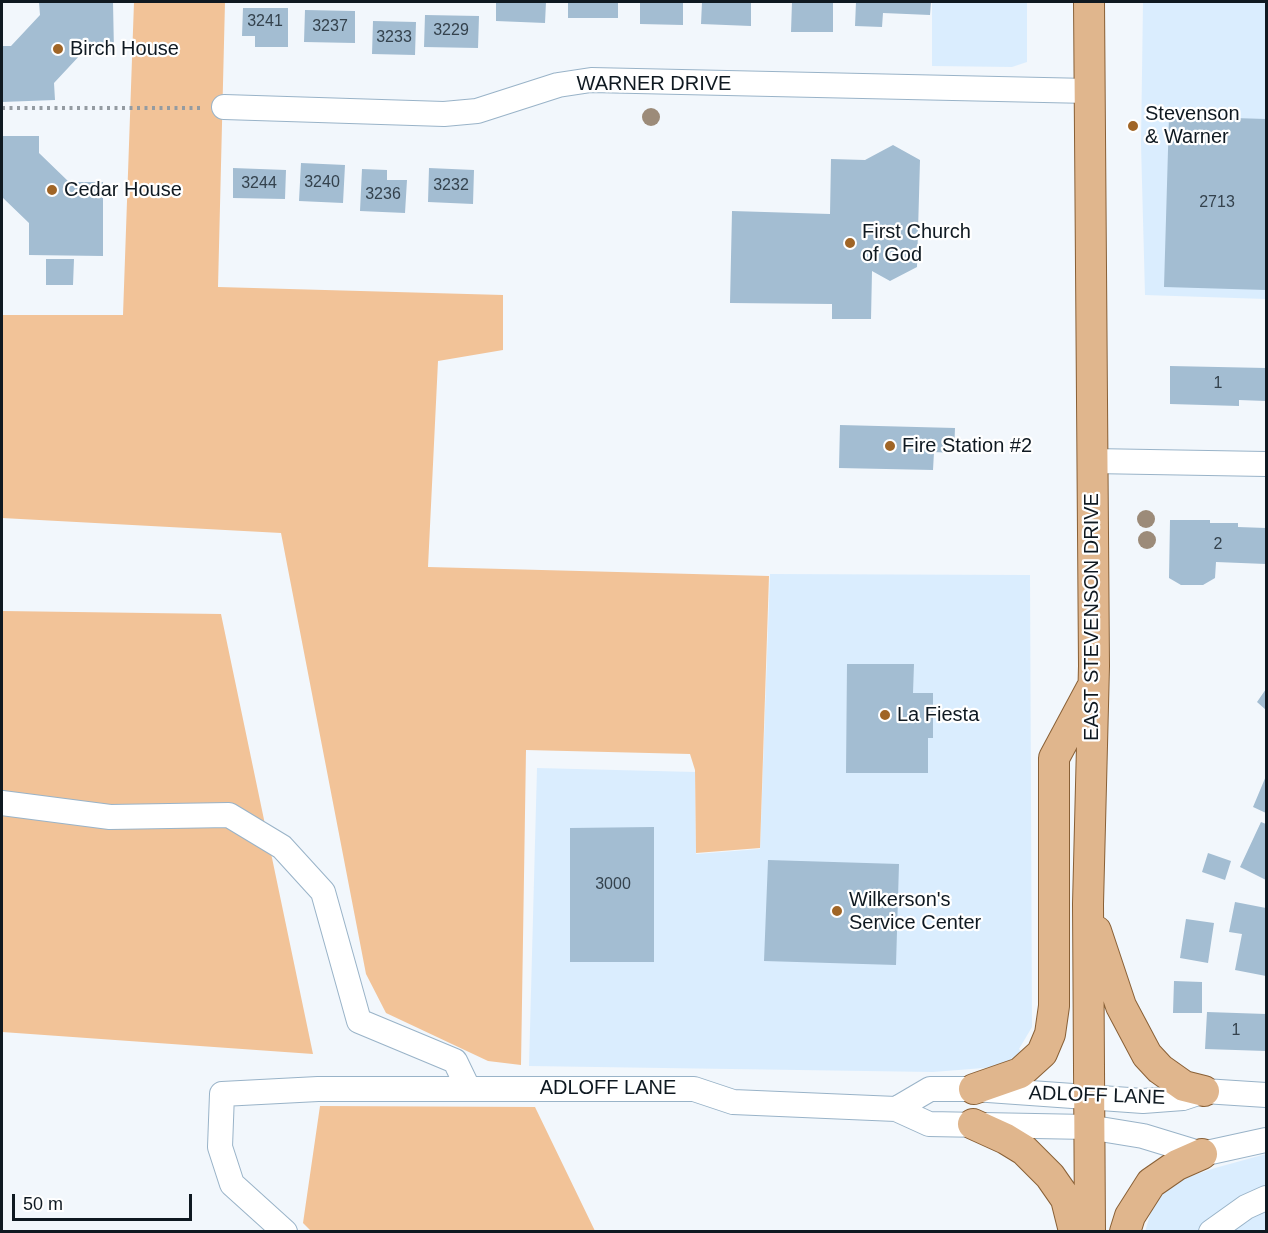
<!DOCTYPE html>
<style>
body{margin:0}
#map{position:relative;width:1268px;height:1233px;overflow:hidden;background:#f2f7fc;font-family:Arial,sans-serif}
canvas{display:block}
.frame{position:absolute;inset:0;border:3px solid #0f1921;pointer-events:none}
.scale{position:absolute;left:12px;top:1194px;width:180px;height:27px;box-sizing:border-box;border:3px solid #0f1921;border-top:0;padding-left:8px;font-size:18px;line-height:21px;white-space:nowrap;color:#0f1921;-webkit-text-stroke:4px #fff;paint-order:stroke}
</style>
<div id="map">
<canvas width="1268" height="1233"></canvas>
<div class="frame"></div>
<div class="scale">50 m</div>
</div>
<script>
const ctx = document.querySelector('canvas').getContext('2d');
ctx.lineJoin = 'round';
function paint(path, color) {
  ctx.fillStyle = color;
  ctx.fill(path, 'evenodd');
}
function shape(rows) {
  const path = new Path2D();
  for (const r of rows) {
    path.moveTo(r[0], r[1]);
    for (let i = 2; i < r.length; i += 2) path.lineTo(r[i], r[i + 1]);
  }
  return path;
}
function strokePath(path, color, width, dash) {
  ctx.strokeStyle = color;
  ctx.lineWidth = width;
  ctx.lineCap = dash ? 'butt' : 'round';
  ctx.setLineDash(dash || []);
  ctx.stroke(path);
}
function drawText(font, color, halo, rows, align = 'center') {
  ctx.font = font + ' Arial,sans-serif';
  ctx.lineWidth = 4.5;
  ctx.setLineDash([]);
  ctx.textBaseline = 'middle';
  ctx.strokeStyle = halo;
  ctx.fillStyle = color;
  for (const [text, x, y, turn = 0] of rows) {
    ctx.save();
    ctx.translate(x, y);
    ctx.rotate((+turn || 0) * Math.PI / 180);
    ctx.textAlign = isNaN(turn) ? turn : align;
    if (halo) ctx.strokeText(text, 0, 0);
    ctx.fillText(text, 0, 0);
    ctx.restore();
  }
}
paint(shape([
 [932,2,1027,2,1027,62,1012,67,932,66],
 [1143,2,1266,2,1266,299,1145,295,1141,144],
 [770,574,1030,575,1032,1027,1019,1049,1023,1053,1019,1057,996,1067,933,1072,529,1066,537,768,695,772,696,854,760,849],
 [1266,1154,1266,1231,1145,1232,1151,1211,1164,1191,1179,1180,1215,1168]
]), '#daedfe');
paint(shape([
 [134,2,225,2,218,287,503,295,503,350,438,361,428,567,769,576,760,848,696,853,695,770,690,754,526,750,521,1065,488,1061,386,1013,366,974,281,533,2,518,2,315,123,315],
 [2,611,221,614,313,1054,2,1032],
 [320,1106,535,1107,595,1231,311,1231,303,1223]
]), '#f2c398');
paint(shape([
 [39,2,113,2,114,52,82,53,54,83,55,100,2,102,2,46,11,46,40,15],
 [496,2,546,2,545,23,496,21],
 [568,2,618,2,618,18,568,18],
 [640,2,683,2,683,25,640,24],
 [702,2,751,2,751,26,701,24],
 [792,2,833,2,833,32,791,32],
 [856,2,931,2,930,15,883,13,882,27,855,26],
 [243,8,288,8,288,47,255,47,255,36,242,36],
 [305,10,355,11,355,43,304,42],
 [425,15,479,16,478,48,424,47],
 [373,21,416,22,415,55,372,54],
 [1169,116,1266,119,1266,290,1164,287],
 [2,136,39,136,39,153,69,182,103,182,103,256,29,255,29,223,2,197],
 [893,145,920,160,917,267,890,281,872,271,871,319,832,319,832,304,730,303,732,211,830,214,831,159,865,160],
 [301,163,345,165,343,203,299,201],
 [233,168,286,170,285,199,233,198],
 [429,168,474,170,473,204,428,202],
 [362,169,387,170,387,180,407,180,405,213,360,211],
 [46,259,74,259,73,285,46,285],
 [1170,366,1266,368,1266,401,1239,400,1239,406,1170,404],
 [840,425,955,428,954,453,934,452,933,470,839,468],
 [1170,520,1210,520,1210,523,1238,523,1238,527,1266,528,1266,564,1216,562,1215,578,1203,585,1181,585,1169,578],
 [847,664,914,664,913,693,933,693,933,738,928,738,928,773,846,773],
 [1266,689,1266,710,1257,702],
 [1266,776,1266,813,1253,807],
 [1261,822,1266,824,1266,880,1240,867],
 [654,827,654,962,570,962,570,828],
 [1208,853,1231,861,1225,880,1202,872],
 [768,860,899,864,896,965,764,961],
 [1235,902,1266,908,1266,976,1235,970,1242,934,1229,932],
 [1186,919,1214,923,1208,963,1180,958],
 [1174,981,1202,982,1202,1013,1173,1013],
 [1207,1012,1266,1014,1266,1051,1205,1049]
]), '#a3bdd2');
const minor = shape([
 [224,107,444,114,477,111,558,85,591,80,1089,91],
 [1092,461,1266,464],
 [2,803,110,817,229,815,282,847,323,892,359,1021,455,1061,468,1088],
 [896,1109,930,1089,974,1089,1143,1101,1183,1098,1204,1091,1266,1095],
 [285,1232,232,1184,220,1147,222,1094,318,1089,694,1089,733,1102,896,1109,929,1124,1088,1127,1143,1136,1202,1154,1266,1140],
 [1211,1232,1246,1207,1266,1198]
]);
const major = shape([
 [1089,2,1094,666,1088,904,1090,1232],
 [1096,931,1121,1006,1147,1055,1160,1069,1184,1086,1204,1091],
 [974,1089,1020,1073,1042,1053,1050,1034,1054,1006,1054,758,1091,689],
 [973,1124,1006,1139,1024,1150,1050,1176,1066,1199,1073,1227,1076,1232],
 [1125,1232,1130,1216,1151,1183,1177,1165,1202,1154]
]);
strokePath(minor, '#99b3c8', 26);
strokePath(major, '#896036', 32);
strokePath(shape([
 [2,108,202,108]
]), '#949ba1', 4, [3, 4.5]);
strokePath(minor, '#fff', 24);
strokePath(major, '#e0b68d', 30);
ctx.fillStyle = '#9c8b79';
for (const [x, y] of [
 [651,117],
 [1146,519],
 [1147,540]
]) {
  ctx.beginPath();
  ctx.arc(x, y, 9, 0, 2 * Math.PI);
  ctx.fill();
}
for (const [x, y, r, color] of [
 [58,49,6,"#a06526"],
 [1133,126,6,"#a06526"],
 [52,190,6,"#a06526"],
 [850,243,6,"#a06526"],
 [890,446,6,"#a06526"],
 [885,715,6,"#a06526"],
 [837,911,6,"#a06526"]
]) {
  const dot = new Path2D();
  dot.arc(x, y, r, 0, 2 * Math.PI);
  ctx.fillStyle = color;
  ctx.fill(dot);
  strokePath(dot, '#fff', 2);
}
drawText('16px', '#34424d', null, [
 ["3241",265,22],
 ["3237",330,27],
 ["3229",451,31],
 ["3233",394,38],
 ["3240",322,183],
 ["3244",259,184],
 ["3232",451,186],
 ["3236",383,195],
 ["2713",1217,203],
 ["1",1218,384],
 ["2",1218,545],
 ["3000",613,885],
 ["1",1236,1031]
]);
drawText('20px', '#0f1921', '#fff', [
 ["Birch House",70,49],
 ["Stevenson",1145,114],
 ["& Warner",1145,137],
 ["Cedar House",64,190],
 ["First Church",862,232],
 ["of God",862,255],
 ["Fire Station #2",902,446],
 ["La Fiesta",897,715],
 ["Wilkerson's",849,900],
 ["Service Center",849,923]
], 'left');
drawText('20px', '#0f1921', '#fff', [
 ["WARNER DRIVE",654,84],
 ["EAST STEVENSON DRIVE",1092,617,-90],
 ["ADLOFF LANE",608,1088],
 ["ADLOFF LANE",1097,1096,2]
]);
</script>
